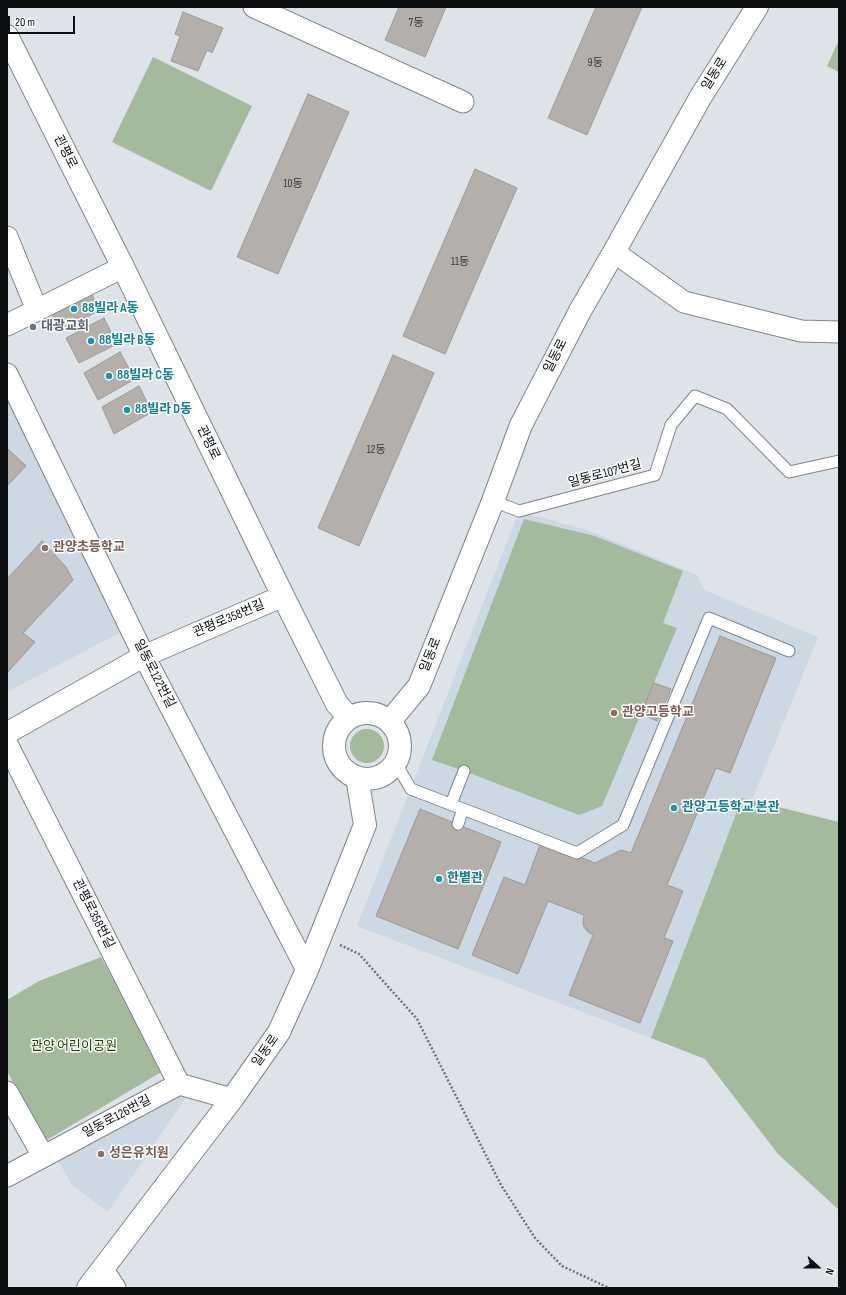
<!DOCTYPE html>
<meta charset="utf-8">
<style>
body{margin:0}
#map{position:relative;width:846px;height:1295px;overflow:hidden;background:#dde3e8;font-family:"Sofia Sans Condensed",sans-serif}
canvas{display:block}
.frame{position:absolute;inset:0;border:8px solid #0c0e10;pointer-events:none}
.north{position:absolute;left:798px;top:1247px;width:40px;height:40px;-webkit-text-stroke:3px #fff;paint-order:stroke;rotate:111deg;font-size:11px;font-weight:700;line-height:16px;text-align:center;color:#0c0e10}
.north::after{content:'';display:block;margin:auto;width:14px;height:18px;background:#0c0e10;clip-path:polygon(50% 0,100% 100%,50% 72%,0 100%)}
.scale{position:absolute;left:8px;top:16px;width:67px;height:18px;box-sizing:border-box;border:2px solid #0c0e10;border-top:0;padding-left:5px;font-size:12px;line-height:14px;white-space:nowrap;color:#0c0e10;-webkit-text-stroke:3px #fff;paint-order:stroke}
</style>
<div id="map">
<canvas width="846" height="1295"></canvas>
<div class="frame"></div>
<div class="north">N</div>
<div class="scale">20 m</div>
</div>
<script>
const ctx = document.querySelector('canvas').getContext('2d');
ctx.lineJoin = 'round';
function paint(path, color) {
  ctx.fillStyle = color;
  ctx.fill(path, 'evenodd');
}
function shape(rows) {
  const path = new Path2D();
  for (const r of rows) {
    if (r.length === 3) {
      path.moveTo(r[0] + r[2], r[1]);
      path.arc(r[0], r[1], r[2], 0, 2 * Math.PI);
      continue;
    }
    path.moveTo(r[0], r[1]);
    for (let i = 2; i < r.length; i += 2) path.lineTo(r[i], r[i + 1]);
  }
  return path;
}
function strokePath(path, color, width, dash) {
  ctx.strokeStyle = color;
  ctx.lineWidth = width;
  ctx.lineCap = dash ? 'butt' : 'round';
  ctx.setLineDash(dash || []);
  ctx.stroke(path);
}
function drawText(font, color, halo, rows, align = 'center') {
  ctx.font = font + ' "Sofia Sans Condensed","Noto Sans KR",sans-serif';
  ctx.lineWidth = 3;
  ctx.setLineDash([]);
  ctx.textBaseline = 'middle';
  ctx.strokeStyle = halo;
  ctx.fillStyle = color;
  for (const [text, x, y, turn = 0] of rows) {
    ctx.save();
    ctx.translate(x, y);
    ctx.rotate((+turn || 0) * Math.PI / 180);
    ctx.textAlign = isNaN(turn) ? turn : align;
    if (halo) ctx.strokeText(text, 0, 0);
    ctx.fillText(text, 0, 0);
    ctx.restore();
  }
}
paint(shape([
 [7,393,123,631,7,692],
 [519,511,590,531,697,575,704,590,818,637,752,800,742,798,651,1038,357,926],
 [163,1081,187,1096,108,1212,72,1185,48,1143]
]), '#ccd8e3');
paint(shape([
 [839,40,839,72,827,66],
 [153,57,252,106,211,191,112,142],
 [524,519,595,536,683,571,663,623,677,628,602,806,579,815,464,771,432,760],
 [367,746,17],
 [742,798,839,822,839,1210,778,1154,705,1059,651,1038],
 [101,957,163,1071,45,1141,7,1071,7,1000,39,981]
]), '#a3ba9c');
const building = shape([
 [399,7,446,7,425,57,385,40,399,7],
 [596,7,642,7,587,135,548,118,596,7],
 [183,12,223,28,212,53,207,50,198,71,171,61,180,36,175,34,183,12],
 [308,94,349,112,278,274,237,257,308,94],
 [475,169,517,188,445,354,403,336,475,169],
 [89,289,100,310,61,331,49,309,89,289],
 [104,318,117,344,79,363,66,338,104,318],
 [120,352,135,379,98,400,84,373,120,352],
 [393,355,434,373,359,546,318,528,393,355],
 [139,386,152,412,114,434,102,407,139,386],
 [7,448,26,466,7,486,7,448],
 [42,541,66,567,73,580,23,633,35,642,7,673,7,579,42,541],
 [720,636,776,658,730,773,716,768,667,885,683,891,664,938,673,941,640,1023,569,995,593,935,588,932,584,927,583,922,584,915,548,901,518,974,472,955,504,877,525,885,541,842,595,863,621,850,631,853,720,636],
 [654,683,671,689,657,721,641,714,654,683],
 [420,809,501,842,458,949,376,916,420,809]
]);
paint(building, '#b4afaa');
strokePath(building, '#9d9993', 1);
const lane = shape([
 [493,501,519,511,655,475,671,425,695,396,727,409,789,472,839,461],
 [395,762,411,789,577,853,623,825,709,618,789,651],
 [451,804,464,771],
 [458,824,463,809]
]);
const street = shape([
 [254,7,463,102],
 [7,237,37,310],
 [614,252,684,302,801,331,839,332],
 [7,325,123,267],
 [7,374,144,656,307,970],
 [7,733,144,656,283,596],
 [7,744,179,1084],
 [7,1092,43,1156],
 [7,1176,179,1084,232,1099],
 [103,1270,115,1288]
]);
const secondary = shape([
 [7,36,123,267,283,596,337,704,349,718],
 [367,746,33],
 [390,721,419,686,493,501,521,425,580,311,614,252,700,98,757,7],
 [88,1288,232,1099,279,1032,307,970,365,825,357,777]
]);
strokePath(lane, '#81868b', 13);
strokePath(street, '#81868b', 23);
strokePath(secondary, '#81868b', 24);
strokePath(shape([
 [340,945,359,954,417,1019,501,1185,535,1238,562,1266,609,1288]
]), '#6f7276', 2.5, [2, 2]);
strokePath(lane, '#fff', 11);
strokePath(street, '#fff', 21);
strokePath(secondary, '#fff', 22);
for (const [x, y, r, color] of [
 [74,309,4,"#0f9aa8"],
 [33,327,4,"#6b7280"],
 [91,341,4,"#0f9aa8"],
 [109,376,4,"#0f9aa8"],
 [127,410,4,"#0f9aa8"],
 [45,548,4,"#8d6e63"],
 [614,713,4,"#8d6e63"],
 [674,808,4,"#0f9aa8"],
 [439,879,4,"#0f9aa8"],
 [101,1154,4,"#8d6e63"]
]) {
  const dot = new Path2D();
  dot.arc(x, y, r, 0, 2 * Math.PI);
  ctx.fillStyle = color;
  ctx.fill(dot);
  strokePath(dot, '#fff', 1.5);
}
drawText('11px', '#363636', null, [
 ["7동",416,23],
 ["9동",595,63],
 ["10동",293,184],
 ["11동",460,262],
 ["12동",376,450]
]);
drawText('13px', '#0c0e10', '#fff', [
 ["일동로",715,74,-58],
 ["관평로",65,152,63],
 ["일동로",556,356,-63],
 ["관평로",208,443,64],
 ["일동로107번길",605,474,-15],
 ["관평로358번길",229,619,-23],
 ["일동로",431,655,-68],
 ["일동로122번길",154,674,63],
 ["관평로358번길",93,914,63],
 ["일동로",266,1051,-55],
 ["일동로126번길",117,1117,-28]
]);
drawText('bold 13px', '#0d838f', '#fff', [
 ["88빌라 A동",82,309],
 ["88빌라 B동",99,341],
 ["88빌라 C동",117,376],
 ["88빌라 D동",135,410],
 ["관양고등학교 본관",682,808],
 ["한볕관",447,879]
], 'left');
drawText('bold 13px', '#5b616d', '#fff', [
 ["대광교회",41,327]
], 'left');
drawText('bold 13px', '#785e54', '#fff', [
 ["관양초등학교",53,548],
 ["관양고등학교",622,713],
 ["성은유치원",109,1154]
], 'left');
drawText('13px', '#143f00', '#fff', [
 ["관양 어린이공원",74,1047]
]);
</script>
